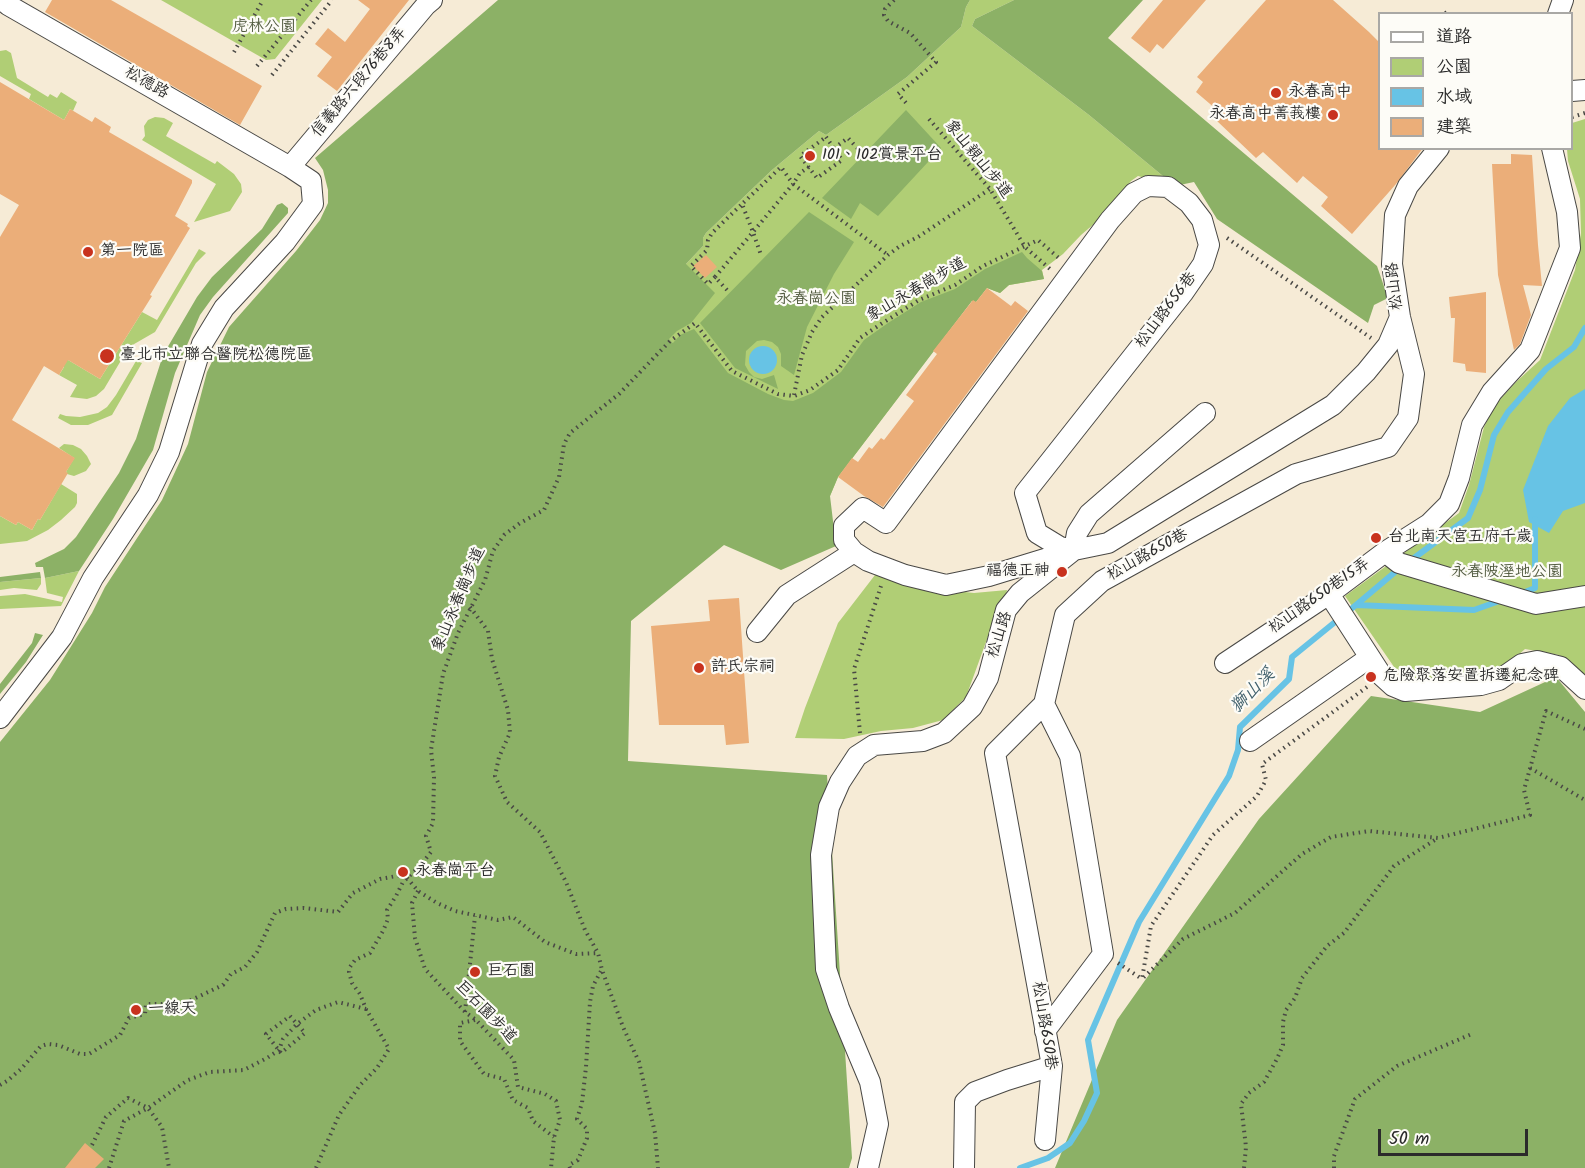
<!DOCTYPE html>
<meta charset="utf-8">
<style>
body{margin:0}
#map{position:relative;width:1585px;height:1168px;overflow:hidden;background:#f6ebd6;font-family:Kalam,"LXGW WenKai TC",sans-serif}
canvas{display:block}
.legend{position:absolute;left:1378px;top:12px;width:195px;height:138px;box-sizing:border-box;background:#fdfcf7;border:2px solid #a9a8a5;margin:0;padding:8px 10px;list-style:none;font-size:18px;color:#2b2b2b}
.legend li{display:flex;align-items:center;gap:12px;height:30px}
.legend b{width:30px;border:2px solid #a9a8a5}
.scale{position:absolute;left:1378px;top:1129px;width:150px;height:27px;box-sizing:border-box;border:3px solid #2b2b2b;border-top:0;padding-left:8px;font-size:18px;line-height:21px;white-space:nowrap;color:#2b2b2b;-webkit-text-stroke:4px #fdfcf7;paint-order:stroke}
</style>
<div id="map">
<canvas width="1585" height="1168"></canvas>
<ul class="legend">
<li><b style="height:8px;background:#fff"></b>道路</li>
<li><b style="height:16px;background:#b0ce75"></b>公園</li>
<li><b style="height:16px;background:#67c3e5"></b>水域</li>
<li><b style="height:16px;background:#ebae79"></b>建築</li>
</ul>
<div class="scale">50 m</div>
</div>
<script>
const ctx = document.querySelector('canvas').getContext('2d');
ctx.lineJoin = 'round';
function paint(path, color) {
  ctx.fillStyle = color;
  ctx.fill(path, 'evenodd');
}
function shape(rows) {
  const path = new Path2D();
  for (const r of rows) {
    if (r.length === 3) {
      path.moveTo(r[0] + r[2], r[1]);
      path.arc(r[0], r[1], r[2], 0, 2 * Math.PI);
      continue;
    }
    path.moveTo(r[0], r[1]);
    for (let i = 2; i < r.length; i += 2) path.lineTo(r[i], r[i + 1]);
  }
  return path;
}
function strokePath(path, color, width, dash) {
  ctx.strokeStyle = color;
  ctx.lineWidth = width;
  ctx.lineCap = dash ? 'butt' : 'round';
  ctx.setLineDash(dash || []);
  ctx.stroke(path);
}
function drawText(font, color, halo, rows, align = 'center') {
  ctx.font = font + ' Kalam,"LXGW WenKai TC",sans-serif';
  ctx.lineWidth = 4.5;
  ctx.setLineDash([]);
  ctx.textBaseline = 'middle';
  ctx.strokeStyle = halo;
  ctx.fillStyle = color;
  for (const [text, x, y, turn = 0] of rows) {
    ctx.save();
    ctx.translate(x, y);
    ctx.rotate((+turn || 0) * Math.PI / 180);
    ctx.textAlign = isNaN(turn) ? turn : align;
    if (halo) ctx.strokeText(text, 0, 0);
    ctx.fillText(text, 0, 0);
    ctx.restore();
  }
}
paint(shape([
 [161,0,322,0,275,59,266,60],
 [970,0,1014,0,975,19,972,26,1089,115,1175,186,1138,176,1131,181,1101,218,1081,235,1063,254,1042,270,1044,279,1009,285,1000,293,987,288,976,302,972,300,838,477,830,496,715,382,649,321,686,264,703,246,703,238,706,233,772,170,819,131,826,135,907,77,961,27,966,7],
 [6,50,11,53,17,78,48,97,50,94,57,98,61,92,77,102,73,111,70,109,64,120,29,99,31,94,0,76,0,51],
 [155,117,164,118,173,123,166,136,215,164,217,161,234,174,241,184,242,192,230,211,194,222,216,184,142,140,145,136,144,126,148,120],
 [1585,119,1585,676,1559,655,1525,649,1497,674,1472,682,1401,677,1345,596,1459,513,1469,485,1484,427,1495,405,1516,382,1540,360,1575,270,1581,233,1580,199,1568,161,1567,149,1572,148,1572,123],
 [199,249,206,253,196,263,155,332,129,347,104,389,96,396,87,399,70,397,77,385,59,375,64,367,53,351,100,379,142,312,157,320],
 [136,361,142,363,112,415,88,425,71,425,58,418,60,414,66,416,80,417,98,413,107,407,116,395],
 [64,444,73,445,81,449,87,456,91,464,86,471,74,476,67,474,66,472,74,458,59,448],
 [61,484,77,494,77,503,75,507,61,520,48,530,27,541,0,544,0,516,16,525,18,522,32,530,38,519,40,520],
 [79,571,61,606,0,609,0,596,25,594,62,602,63,597,47,593,45,578],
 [875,575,918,587,974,593,1007,590,1005,601,994,620,966,697,943,720,913,728,881,731,844,739,795,738,805,708,838,623],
 [41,578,41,584,37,590,14,588,0,590,0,582]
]), '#b0ce75');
paint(shape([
 [498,0,970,0,966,7,961,27,907,77,826,135,819,131,772,170,706,233,703,238,703,246,686,264,715,293,691,323,677,331,669,339,673,343,680,335,694,329,728,373,768,394,784,400,793,401,813,393,841,372,864,340,888,323,921,302,955,289,985,269,1022,252,1027,258,1042,271,1044,279,1009,285,1000,293,987,288,976,302,972,301,838,477,830,496,836,546,781,570,724,545,631,621,628,761,827,775,852,1158,849,1168,0,1168,0,742,50,680,92,613,105,587,162,500,188,444,207,372,229,327,296,251,320,220,328,203,328,190,323,170,315,158],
 [1014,0,1143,0,1108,38,1377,266,1388,298,1374,305,1368,323,1217,219,1194,182,1175,186,1089,115,972,26,975,19],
 [906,110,941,148,878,216,860,203,851,219,822,198],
 [282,203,288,208,288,213,213,297,200,315,175,373,153,450,113,519,79,571,45,578,43,567,36,567,35,563,64,549,76,537,119,473,136,439,163,355,197,297,212,277,262,229,277,205],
 [809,212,854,242,834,274,807,327,794,375,781,366,781,354,778,347,772,342,764,340,757,341,746,351,745,365,749,372,754,377,762,379,774,375,778,389,735,368,700,323],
 [40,572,41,578,0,582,0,577],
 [35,633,43,635,26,662,0,694,0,684,32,643],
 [1556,677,1585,712,1585,1168,1055,1168,1117,1020,1259,819,1371,696,1480,712]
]), '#8cb166');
paint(shape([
 [763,360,14],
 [1585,389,1585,503,1563,511,1549,533,1529,522,1523,490,1548,426,1570,398]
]), '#67c3e5');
strokePath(shape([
 [1410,561,1468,518,1480,490,1494,435,1508,412,1546,369,1574,347,1585,328],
 [1520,594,1535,588,1535,519],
 [1356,605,1401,567],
 [1020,1168,1048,1158,1070,1143,1084,1121,1097,1093,1088,1040,1139,922,1229,776,1238,750,1240,727,1289,679,1292,657,1356,605,1474,610,1502,600]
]), '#67c3e5', 6);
paint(shape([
 [52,0,111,0,262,86,240,125,45,12],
 [358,0,409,0,337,91,317,76,332,57,315,44,328,28,345,42,370,9],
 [1163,0,1206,0,1163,49,1157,44,1150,53,1131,38],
 [1266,0,1333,0,1369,32,1380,43,1380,148,1423,148,1396,184,1352,234,1321,206,1328,197,1303,176,1297,183,1263,152,1256,158,1217,121,1223,115,1196,92,1203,82,1197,77],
 [0,82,64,120,70,109,92,122,95,117,111,127,109,132,192,180,192,183,175,216,188,224,187,226,190,228,150,295,152,296,142,312,100,379,68,360,59,375,44,366,12,420,75,458,66,472,68,473,40,520,38,519,32,530,18,522,16,525,0,516,0,237,19,205,0,194],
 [1511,154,1532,155,1538,245,1542,286,1523,285,1531,315,1520,344,1514,350,1498,275,1492,164,1511,164],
 [706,255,717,267,705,278,693,266],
 [987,288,1011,306,1015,301,1028,311,883,507,864,496,838,477,852,458,858,462,869,447,872,449,881,438,884,440,914,401,906,395,937,354,933,351,973,300,976,302],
 [1486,292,1486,373,1466,371,1465,364,1453,362,1455,318,1451,318,1449,297],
 [739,598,749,743,726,745,724,725,659,725,651,626,710,621,708,600],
 [85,1143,104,1159,95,1168,65,1168]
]), '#ebae79');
const minor = shape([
 [1558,14,1563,0],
 [1572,91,1585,90],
 [290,167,426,5,432,0],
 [1148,186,1168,187,1189,203,1202,220,1209,245,1203,264,1183,293,1025,493,1037,533,1060,547,1074,550,989,576,946,585,905,575,868,561,854,552,844,540,844,526,863,508,886,523,1110,220,1134,193,1148,186],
 [1074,550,1077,533,1089,514,1205,413],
 [1385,552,1399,563,1536,604,1585,596],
 [1329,594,1382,676,1393,686,1405,691,1481,685,1499,680,1522,664,1537,661,1561,667,1585,689],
 [757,632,787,595,854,552],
 [1225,663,1329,594,1385,552,1429,524,1449,504,1459,478,1472,425,1492,392,1530,350,1570,248,1567,212,1552,148],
 [1044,704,1070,756,1103,954,1045,1031],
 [0,718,62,637,93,578,148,495,169,452,202,344,224,308,285,242,313,204,311,181,290,167,8,5,3,0],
 [1250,741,1369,658],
 [1045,1140,1052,1066,995,753,1044,704,1065,615,1102,581,1296,474,1388,447,1408,418,1414,374,1400,317,1392,264,1395,215,1408,186,1439,148],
 [868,1168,878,1124,870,1082,839,1008,826,969,821,855,829,807,840,782,857,756,874,745,923,741,944,733,972,707,988,678,1006,610,1020,593,1074,550,1108,543,1333,405,1366,372,1388,345,1400,317],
 [964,1168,965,1102,975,1092,1007,1080,1052,1066]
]);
strokePath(minor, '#494845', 22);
strokePath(shape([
 [894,0,885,9,884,15,888,21,910,33,936,62,898,94,907,104],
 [1444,12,1446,14],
 [234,52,263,0],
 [257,66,311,0],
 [272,75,332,0],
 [1572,117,1585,113],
 [929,119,990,189,1025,247,1050,269],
 [826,137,842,160,817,178,800,156,826,137],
 [834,148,848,138,860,151],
 [809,167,800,173,793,184,888,255],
 [1227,238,1371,338],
 [715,277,708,284,691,266,707,250,708,240,712,233,742,204],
 [727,290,715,277,753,232,793,184,781,167,742,204,753,232,761,255],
 [794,395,802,355,812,332,822,317,888,255,900,246,918,237,990,189],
 [470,607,488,631,492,659,508,710,510,733,499,757,495,776,507,802,540,832,566,882,585,930,598,953,602,970,623,1027,639,1062,655,1133,658,1168],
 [1367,687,1262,764,1266,780,1257,796,1213,835,1151,926,1142,979,1183,939,1235,913,1302,854,1331,837,1369,831,1438,838,1530,815,1524,790,1546,711,1585,729],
 [860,733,854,669,881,586],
 [1530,768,1585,800],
 [407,878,418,891,437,903,455,911,498,920,513,917,545,942,576,954,598,953],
 [418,891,412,903,415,938,425,969,465,1012,476,1020,514,1060,518,1087,545,1094,556,1101,560,1120,554,1137,551,1168],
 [1118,963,1142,979],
 [465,1012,475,916],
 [290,1016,305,1033,281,1053,266,1034,290,1016],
 [475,1020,460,1023,460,1041,484,1074,504,1079,513,1100,528,1108,533,1121,554,1137],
 [0,1085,7,1081,21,1069,41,1046,48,1044,58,1045,80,1054,89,1054,120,1035,129,1018,145,1014,146,1004,174,1004,187,1002,223,985,231,974,245,967,257,952,275,913,286,909,304,908,338,912,353,893,380,879,402,875,407,878],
 [92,1145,106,1117,128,1098,148,1108,162,1127,169,1168],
 [109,1168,124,1121,148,1108,188,1080,210,1072,244,1070,267,1058,279,1050,283,1039,297,1024,316,1010,338,1002,366,1009,360,994,352,983,349,972,350,967,355,960,370,953,383,931,388,919,387,910,396,896,403,882,420,866,431,852,426,836,433,823,434,777,431,750,443,674,458,633,485,580,493,551,504,535,520,523,544,510,559,477,564,444,570,433,619,394,670,341,695,323,732,371,778,394,794,396,810,390,838,370,860,338,881,324,919,300,955,285,983,266,1038,240,1060,259],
 [316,1168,339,1115,360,1085,377,1068,389,1049,366,1009],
 [570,1168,569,1165,578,1160,587,1138,587,1129,577,1119,582,1103,586,1067,590,1002,593,986,601,971],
 [1244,1168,1246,1147,1241,1104,1249,1093,1264,1082,1277,1059,1283,1045,1283,1022,1286,1010,1295,998,1302,978,1327,946,1344,933,1394,866,1438,838],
 [1334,1168,1334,1156,1355,1099,1397,1066,1474,1033]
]), '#494845', 4, [1.5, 4.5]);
strokePath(minor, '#fff', 20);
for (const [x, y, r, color] of [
 [1276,93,6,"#c8321e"],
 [1333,115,6,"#c8321e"],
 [810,156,6,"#c8321e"],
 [88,252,6,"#c8321e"],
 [107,356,8,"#c8321e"],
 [1376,538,6,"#c8321e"],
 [1062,572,6,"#c8321e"],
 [699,668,6,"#c8321e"],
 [1371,677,6,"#c8321e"],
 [403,872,6,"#c8321e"],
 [475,972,6,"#c8321e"],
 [136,1010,6,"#c8321e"]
]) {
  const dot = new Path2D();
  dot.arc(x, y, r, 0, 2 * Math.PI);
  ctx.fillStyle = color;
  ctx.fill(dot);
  strokePath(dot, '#fdfcf7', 2);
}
drawText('16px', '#535c41', '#fdfcf7', [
 ["虎林公園",264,28],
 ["永春崗公園",816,300],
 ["永春陂溼地公園",1507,573]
]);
drawText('16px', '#2b2b2b', '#fdfcf7', [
 ["信義路六段76巷8弄",360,83,-50],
 ["松德路",146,84,30],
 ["象山親山步道",977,160,51],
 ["松山路",1396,286,-96],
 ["象山永春崗步道",917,291,-30],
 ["松山路656巷",1167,311,-53],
 ["松山路650巷",1148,556,-29],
 ["松山路650巷15弄",1320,597,-35],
 ["象山永春崗步道",460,600,-67],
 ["松山路",1001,635,-72],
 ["巨石園步道",485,1013,46],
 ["松山路650巷",1043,1026,81]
]);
drawText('16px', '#2b2b2b', '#fdfcf7', [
 ["永春高中",1288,93],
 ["永春高中菁莪樓",1321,115,"right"],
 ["101、102賞景平台",822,156],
 ["第一院區",100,252],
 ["臺北市立聯合醫院松德院區",120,356],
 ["台北南天宮五府千歲",1388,538],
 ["福德正神",1050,572,"right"],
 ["許氏宗祠",711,668],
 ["危險聚落安置拆遷紀念碑",1383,677],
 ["永春崗平台",415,872],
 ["巨石園",487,972],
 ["一線天",148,1010]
], 'left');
drawText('italic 18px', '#40606c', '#fdfcf7', [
 ["獅山溪",1254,692,-45]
]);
</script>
